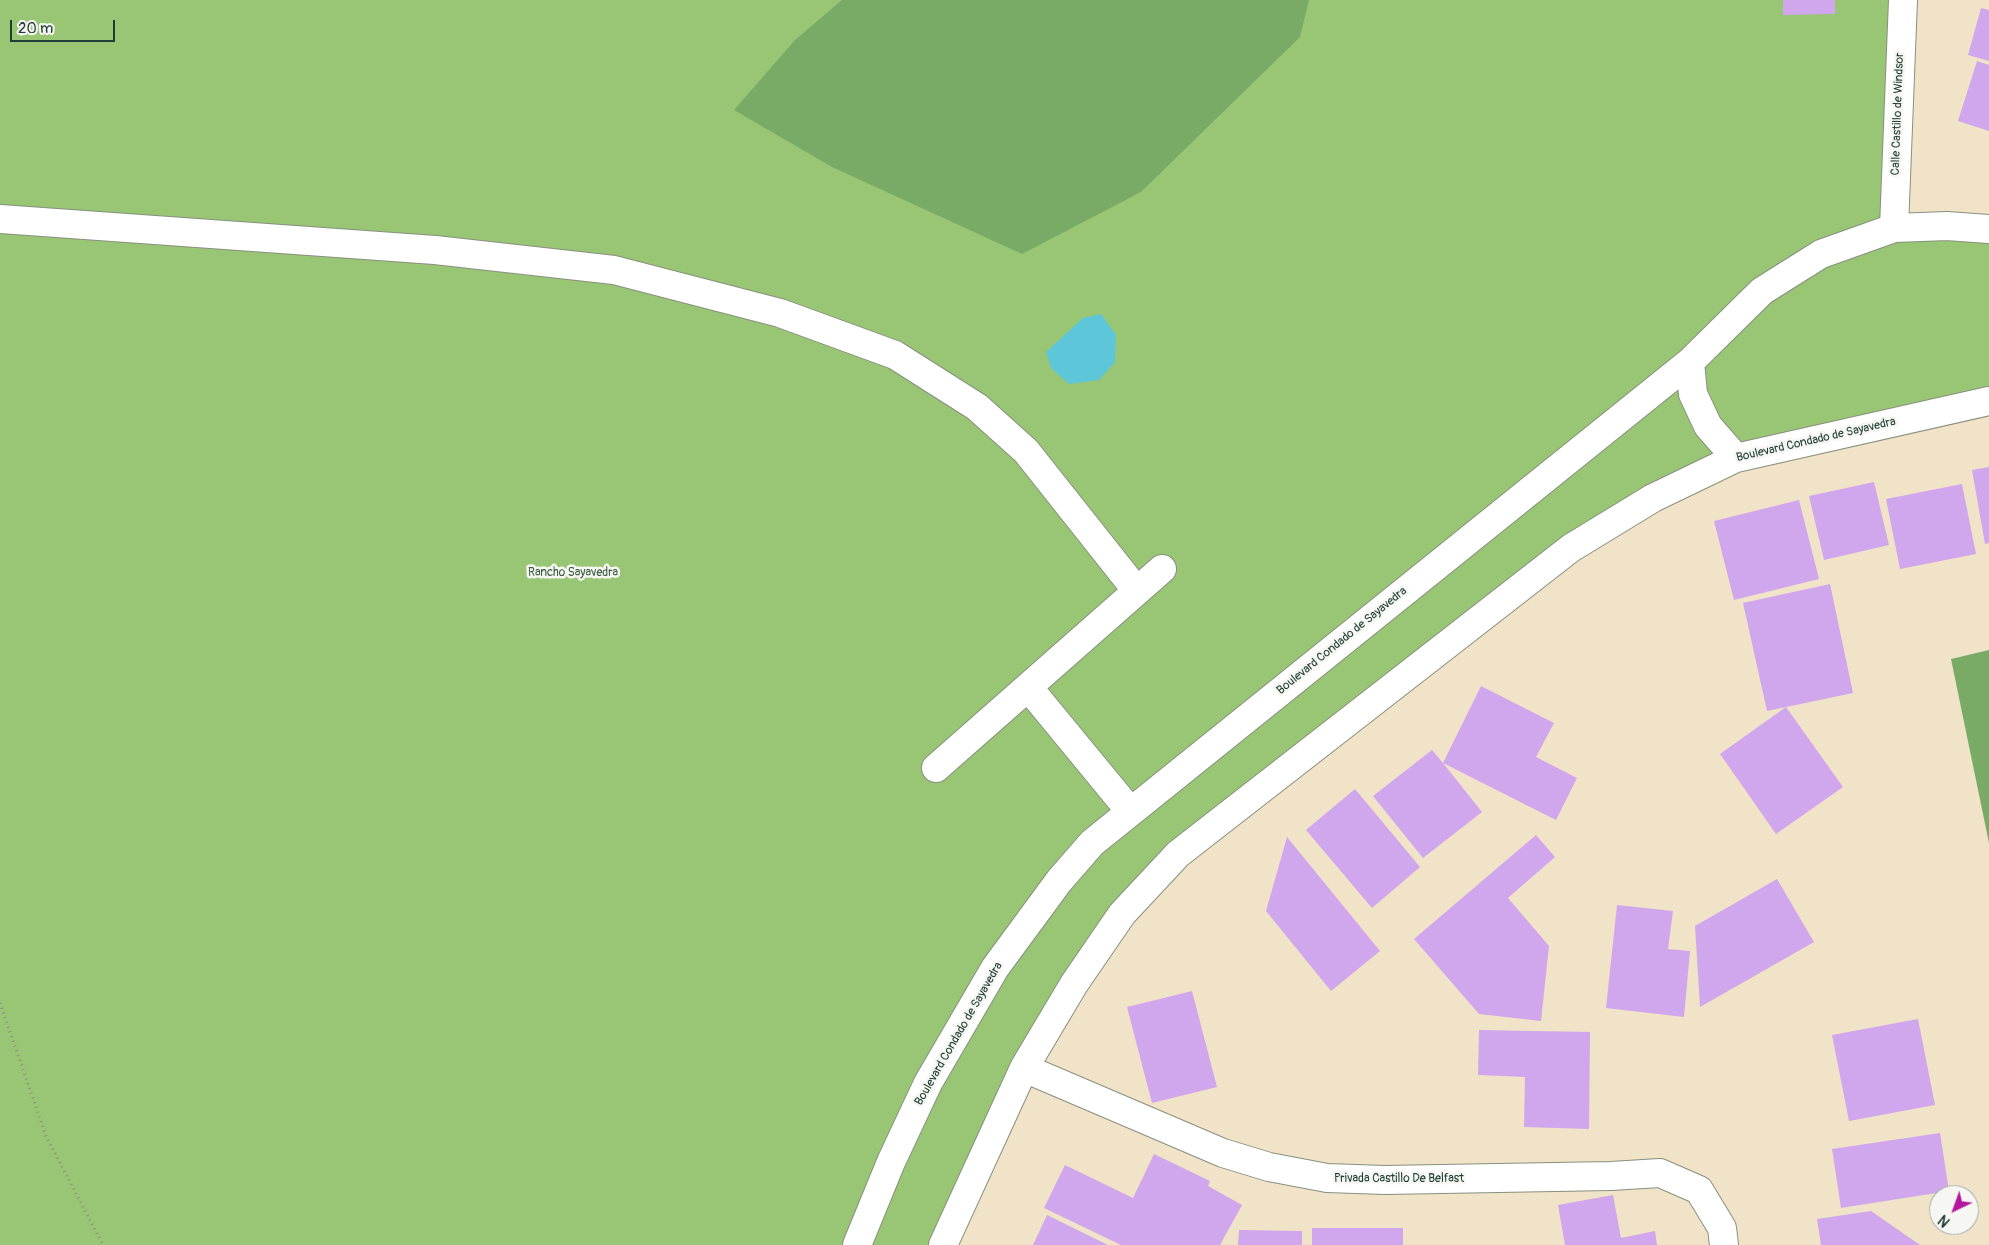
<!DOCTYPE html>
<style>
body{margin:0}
#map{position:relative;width:1989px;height:1245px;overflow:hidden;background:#f0e3c8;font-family:Pangolin,sans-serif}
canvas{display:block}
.north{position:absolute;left:1929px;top:1185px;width:50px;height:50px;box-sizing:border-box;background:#f6f6f2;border:1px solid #a0aca6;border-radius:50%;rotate:222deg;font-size:14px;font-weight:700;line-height:20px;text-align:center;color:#1f3d34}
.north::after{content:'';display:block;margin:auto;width:18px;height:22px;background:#b5179e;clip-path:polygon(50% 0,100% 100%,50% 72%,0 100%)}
.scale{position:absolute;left:10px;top:20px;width:105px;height:22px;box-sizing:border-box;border:2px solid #1f3d34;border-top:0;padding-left:6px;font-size:15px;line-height:18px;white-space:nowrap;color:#1f3d34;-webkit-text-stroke:4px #f6f6f2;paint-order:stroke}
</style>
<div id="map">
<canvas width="1989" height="1245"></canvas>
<div class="north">N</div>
<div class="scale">20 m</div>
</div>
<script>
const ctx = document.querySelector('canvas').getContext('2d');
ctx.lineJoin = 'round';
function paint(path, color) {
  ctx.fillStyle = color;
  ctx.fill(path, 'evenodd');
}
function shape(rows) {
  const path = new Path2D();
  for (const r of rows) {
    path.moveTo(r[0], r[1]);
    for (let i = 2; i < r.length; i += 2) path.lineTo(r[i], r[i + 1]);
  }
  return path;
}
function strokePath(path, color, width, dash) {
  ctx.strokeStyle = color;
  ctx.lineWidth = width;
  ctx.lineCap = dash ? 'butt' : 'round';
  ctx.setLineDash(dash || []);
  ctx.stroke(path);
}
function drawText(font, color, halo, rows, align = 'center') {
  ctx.font = font + ' Pangolin,sans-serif';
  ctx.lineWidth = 5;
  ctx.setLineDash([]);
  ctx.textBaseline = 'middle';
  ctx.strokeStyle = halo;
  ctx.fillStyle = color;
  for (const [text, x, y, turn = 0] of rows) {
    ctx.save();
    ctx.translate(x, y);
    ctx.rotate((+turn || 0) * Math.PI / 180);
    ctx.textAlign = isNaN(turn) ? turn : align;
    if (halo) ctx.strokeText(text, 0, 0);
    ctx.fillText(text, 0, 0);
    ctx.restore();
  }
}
paint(shape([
 [0,0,1903,0,1894,228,1989,229,1989,401,1736,458,1653,498,1122,914,943,1245,0,1245]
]), '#98c675');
paint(shape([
 [842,0,1309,0,1300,37,1141,192,1022,254,832,167,734,110,795,40],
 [1989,650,1989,843,1951,659]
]), '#7aab66');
paint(shape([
 [1101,314,1116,335,1115,362,1099,380,1069,384,1051,368,1046,352,1083,318]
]), '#5dc6d9');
paint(shape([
 [1783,0,1835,0,1835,14,1783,15],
 [1981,8,1989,10,1989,61,1968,55],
 [1977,61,1989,65,1989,131,1958,121],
 [1989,467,1989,543,1985,544,1972,470],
 [1874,482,1889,545,1824,560,1809,496],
 [1962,484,1976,554,1900,569,1886,499],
 [1799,500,1819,579,1734,600,1714,521],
 [1830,584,1853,693,1767,711,1743,603],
 [1481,686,1554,723,1536,757,1577,778,1556,820,1443,763,1482,812,1423,858,1373,796,1432,750,1443,763],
 [1786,707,1843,787,1776,834,1720,754],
 [1355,789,1420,867,1372,908,1306,830],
 [1536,835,1555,857,1508,898,1549,946,1541,1021,1479,1014,1414,939],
 [1287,837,1380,951,1331,991,1266,911],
 [1777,879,1814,942,1700,1007,1695,926],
 [1617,905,1673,911,1668,949,1690,951,1684,1017,1606,1008],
 [1192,991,1217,1087,1152,1103,1127,1007],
 [1918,1019,1935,1105,1849,1121,1832,1035],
 [1479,1030,1590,1032,1589,1129,1524,1127,1525,1077,1478,1075],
 [1940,1133,1949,1191,1841,1208,1832,1149],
 [1154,1154,1210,1181,1208,1186,1242,1205,1220,1245,1121,1245,1044,1208,1065,1165,1133,1198],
 [1613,1195,1621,1238,1655,1231,1657,1245,1565,1245,1558,1205],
 [1871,1211,1920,1245,1821,1245,1817,1219],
 [1047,1215,1108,1245,1033,1245],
 [1312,1228,1403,1228,1403,1245,1312,1245],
 [1239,1230,1302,1231,1302,1245,1238,1245]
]), '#d0a6ed');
const minor = shape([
 [0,219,435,250,614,270,780,313,895,355,977,407,1026,451,1137,591],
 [1894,228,1903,0],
 [1690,362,1693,394,1708,426,1736,458],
 [1028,687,1130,811],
 [936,768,1162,569],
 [1024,1068,1223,1153,1269,1167,1327,1178,1385,1180,1611,1176,1660,1173,1699,1190,1722,1228,1724,1245],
 [857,1245,891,1162,928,1083,995,968,1059,881,1092,843,1690,362,1762,291,1821,254,1894,228,1947,226,1989,229],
 [943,1245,1024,1068,1074,984,1122,914,1178,854,1571,548,1653,498,1736,458,1989,401]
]);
strokePath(minor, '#88907e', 30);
strokePath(shape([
 [0,1003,46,1136,103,1245]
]), '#88907e', 3, [1, 4]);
strokePath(minor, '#fff', 28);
drawText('12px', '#1f3d34', '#f6f6f2', [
 ["Calle Castillo de Windsor",1898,114,-88],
 ["Boulevard Condado de Sayavedra",1816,440,-13],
 ["Boulevard Condado de Sayavedra",1342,641,-39],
 ["Boulevard Condado de Sayavedra",959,1034,-60],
 ["Privada Castillo De Belfast",1399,1179]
]);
drawText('12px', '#3d5f44', '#f6f6f2', [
 ["Rancho Sayavedra",573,573]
]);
</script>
